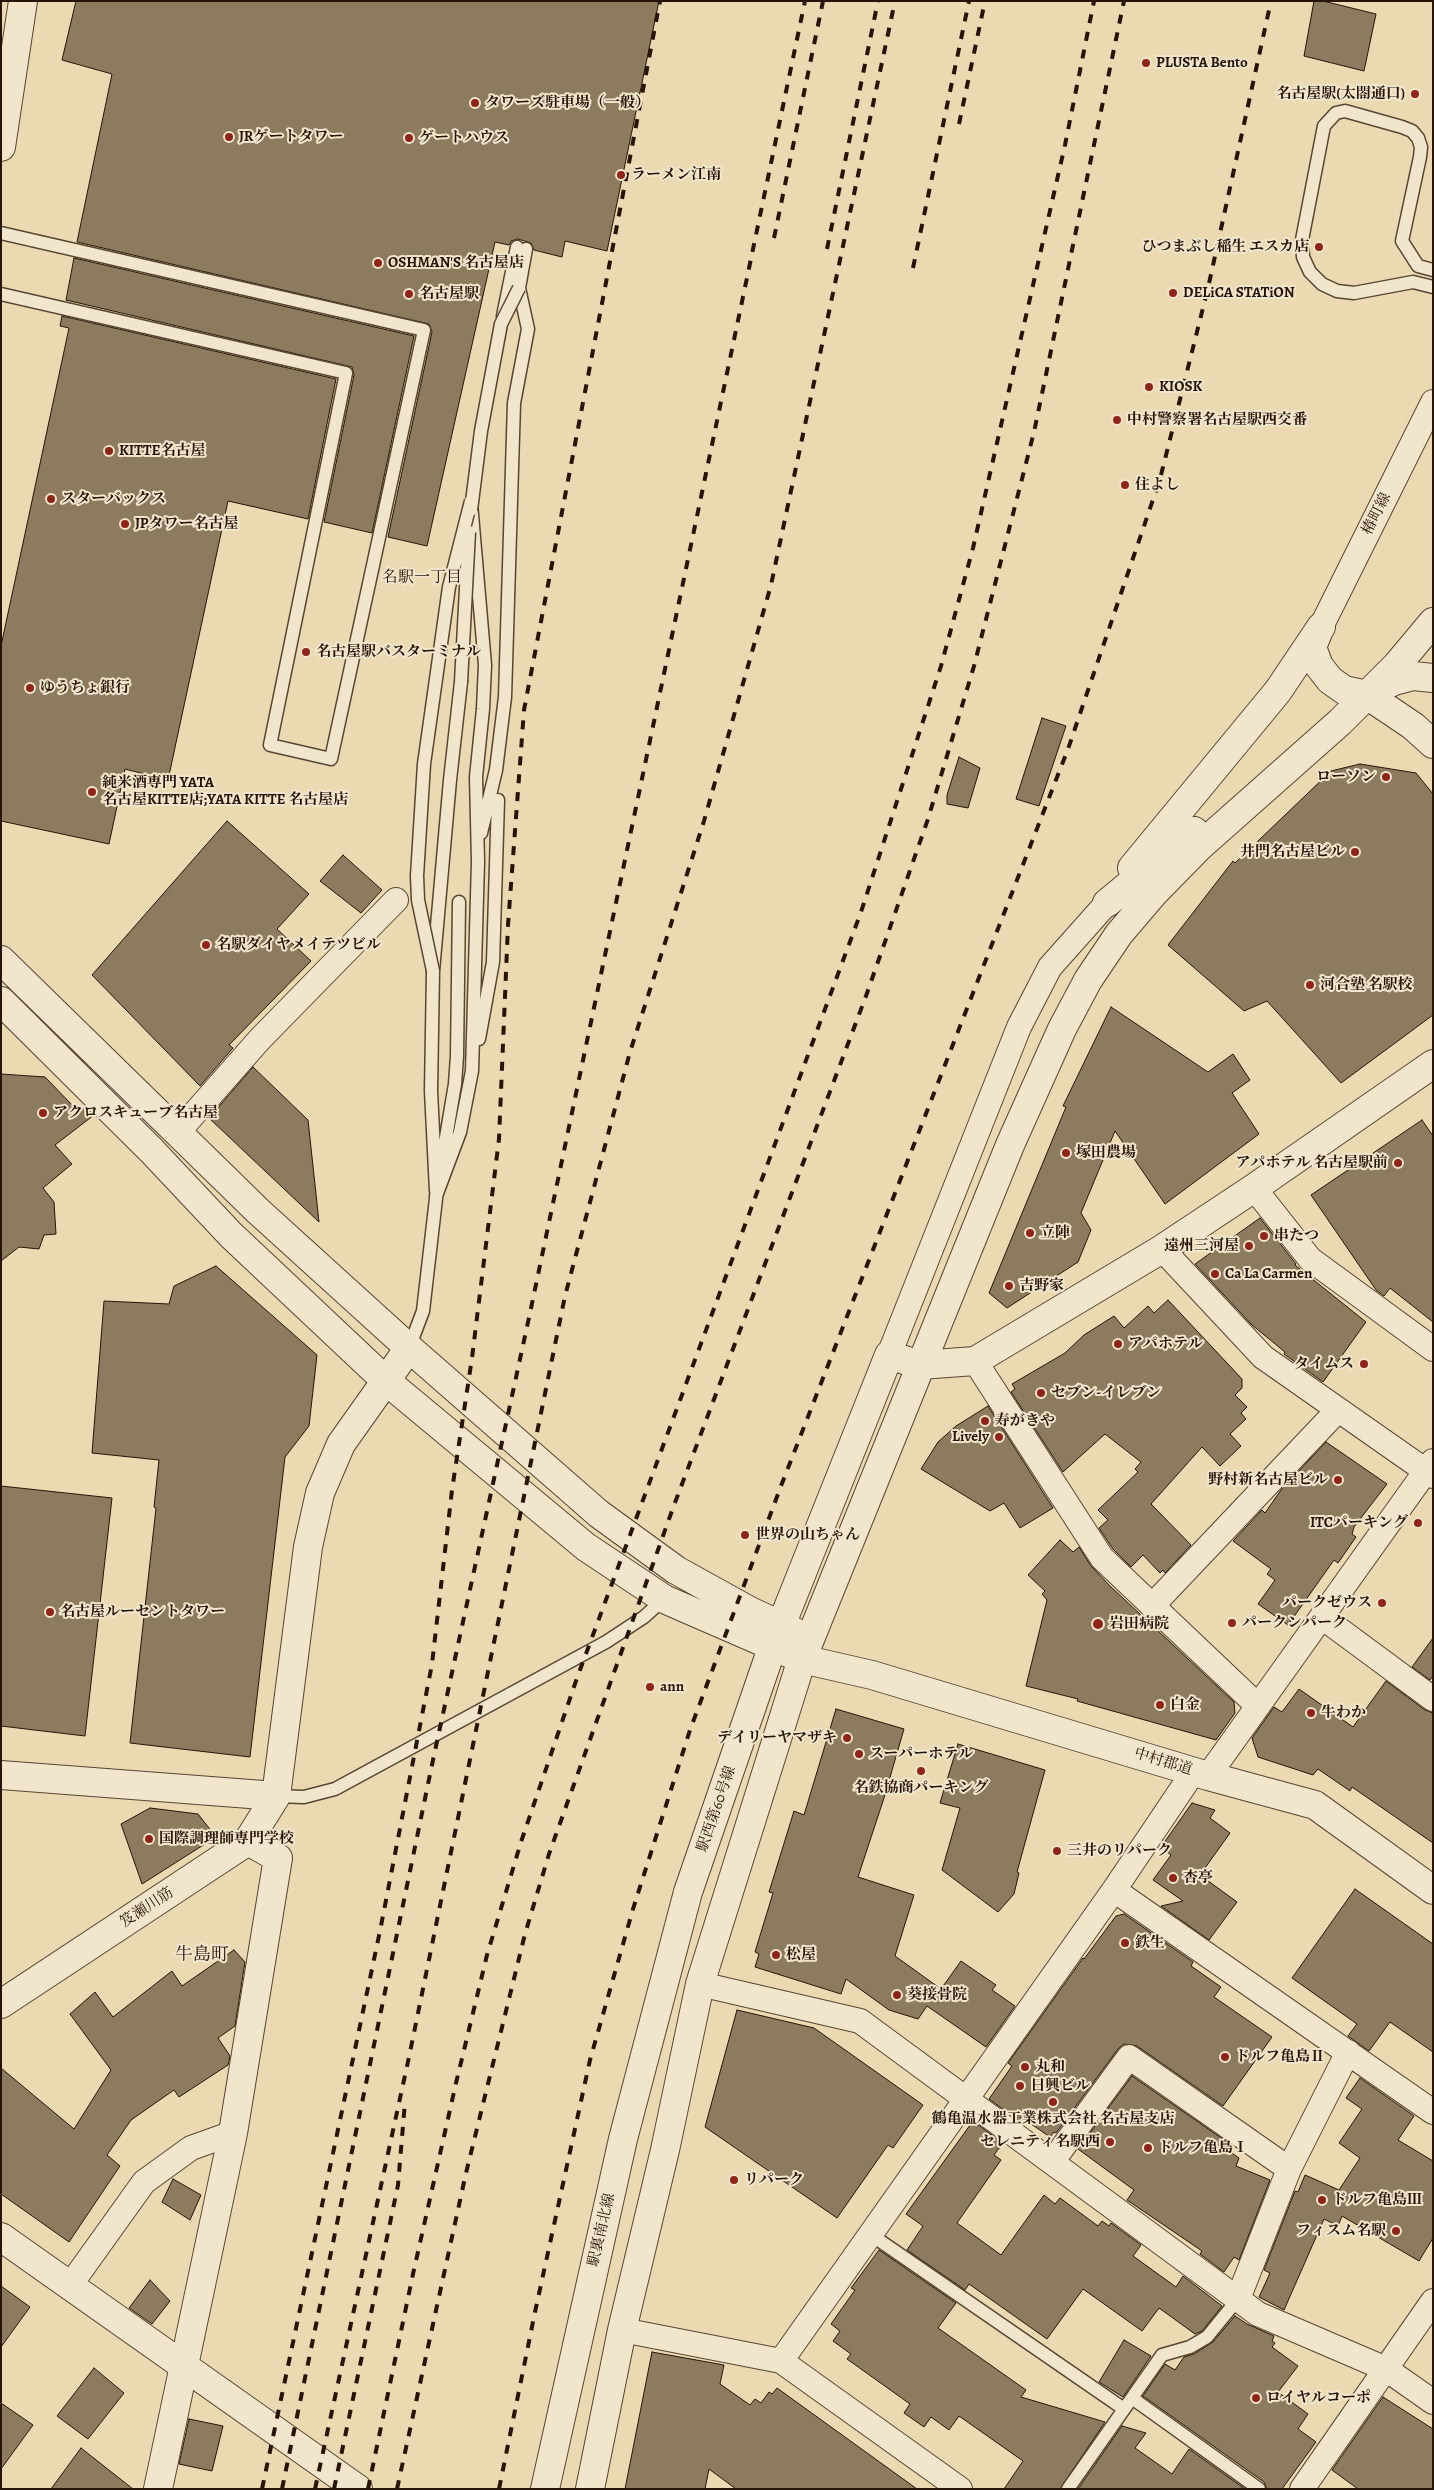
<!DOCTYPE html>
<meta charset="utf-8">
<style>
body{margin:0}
#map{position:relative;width:1434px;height:2490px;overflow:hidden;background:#ead9b1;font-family:Alegreya,serif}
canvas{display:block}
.frame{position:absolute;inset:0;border:2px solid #261507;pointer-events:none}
</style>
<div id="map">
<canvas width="1434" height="2490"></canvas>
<div class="frame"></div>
</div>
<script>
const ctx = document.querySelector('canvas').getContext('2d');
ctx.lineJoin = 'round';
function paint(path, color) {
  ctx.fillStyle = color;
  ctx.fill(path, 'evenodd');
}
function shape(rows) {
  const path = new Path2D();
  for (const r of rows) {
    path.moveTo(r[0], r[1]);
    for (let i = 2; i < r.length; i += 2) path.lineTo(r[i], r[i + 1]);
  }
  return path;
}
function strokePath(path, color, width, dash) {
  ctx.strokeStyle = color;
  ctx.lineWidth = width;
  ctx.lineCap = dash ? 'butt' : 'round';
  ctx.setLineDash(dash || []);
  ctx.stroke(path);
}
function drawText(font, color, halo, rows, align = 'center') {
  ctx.font = font + ' Alegreya,"Noto Serif JP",serif';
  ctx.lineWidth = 4;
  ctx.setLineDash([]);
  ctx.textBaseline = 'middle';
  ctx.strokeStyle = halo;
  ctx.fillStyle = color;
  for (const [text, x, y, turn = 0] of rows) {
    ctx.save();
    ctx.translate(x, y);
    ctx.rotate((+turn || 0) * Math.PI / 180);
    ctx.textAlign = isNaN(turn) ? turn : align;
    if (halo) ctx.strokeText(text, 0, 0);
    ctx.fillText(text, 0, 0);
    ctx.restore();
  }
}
const building = shape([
 [76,1,659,1,607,251,565,241,562,257,534,250,531,243,518,239,511,241,509,245,495,242,427,546,388,537,432,332,429,324,77,242,112,74,62,60,76,1],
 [1314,1,1323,1,1376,14,1364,71,1304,56,1314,1],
 [74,258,414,336,372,533,324,522,354,375,352,367,66,300,74,258],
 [62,316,336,379,308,519,228,501,168,780,125,769,109,844,1,821,1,646,69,328,60,326,62,316],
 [1042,718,1066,726,1039,806,1016,799,1042,718],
 [959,757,980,768,968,808,947,804,947,795,959,757],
 [1360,764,1416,773,1433,794,1433,1015,1341,1083,1267,1001,1244,1011,1168,945,1233,861,1235,863,1331,771,1360,764],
 [227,821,309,894,277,929,311,961,229,1045,233,1048,200,1086,92,975,227,821],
 [343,855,382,890,361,913,320,881,343,855],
 [1111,1007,1208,1072,1233,1054,1250,1080,1232,1093,1259,1134,1165,1204,1115,1131,1081,1213,1091,1230,1078,1262,1007,1308,989,1293,1066,1107,1063,1106,1111,1007],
 [253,1067,308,1120,319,1222,209,1118,253,1067],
 [1,1074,45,1077,75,1108,88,1109,94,1115,55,1145,72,1164,43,1188,54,1202,56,1234,44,1235,39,1249,19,1247,1,1261,1,1074],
 [1422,1120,1433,1136,1433,1322,1390,1288,1384,1296,1376,1290,1311,1195,1422,1120],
 [1260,1218,1296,1264,1295,1265,1366,1322,1323,1382,1284,1354,1285,1352,1252,1325,1195,1264,1260,1218],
 [216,1266,317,1355,309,1426,285,1457,250,1757,130,1743,156,1508,154,1507,159,1460,92,1453,104,1301,169,1304,174,1286,216,1266],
 [1168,1300,1242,1379,1242,1388,1235,1395,1247,1407,1241,1413,1246,1419,1230,1434,1241,1446,1220,1466,1202,1447,1151,1504,1191,1545,1165,1573,1163,1570,1160,1573,1143,1555,1131,1567,1113,1549,1099,1528,1108,1520,1098,1510,1138,1472,1135,1469,1141,1462,1105,1434,1063,1472,1011,1392,1015,1389,1012,1384,1065,1353,1084,1335,1114,1316,1124,1328,1148,1306,1154,1313,1168,1300],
 [988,1406,1053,1508,1020,1528,1004,1503,990,1511,921,1469,938,1442,956,1426,988,1406],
 [1326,1442,1387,1484,1354,1527,1352,1534,1356,1537,1338,1563,1334,1560,1288,1625,1258,1604,1275,1580,1267,1574,1271,1569,1233,1541,1262,1510,1265,1513,1281,1490,1326,1442],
 [1,1486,112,1498,85,1736,1,1726,1,1486],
 [1060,1540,1073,1552,1079,1547,1091,1566,1110,1586,1234,1702,1235,1713,1216,1740,1077,1701,1078,1699,1026,1686,1047,1600,1042,1594,1045,1591,1028,1575,1060,1540],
 [1433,1638,1433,1676,1430,1680,1412,1667,1433,1638],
 [1386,1681,1425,1710,1433,1713,1433,1843,1352,1787,1350,1791,1318,1769,1313,1775,1258,1757,1252,1738,1274,1707,1282,1712,1299,1689,1353,1727,1386,1681],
 [836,1709,904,1729,884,1798,858,1877,914,1895,895,1956,941,1989,961,1961,996,1985,992,1990,1015,2006,986,2047,927,2006,918,2019,889,2010,846,1979,841,1994,755,1967,759,1954,755,1952,773,1893,769,1892,794,1811,804,1815,836,1709],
 [958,1744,1045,1770,1017,1872,1019,1873,1014,1894,998,1912,942,1870,960,1808,940,1803,958,1744],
 [1192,1803,1215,1810,1210,1818,1230,1833,1200,1875,1237,1902,1209,1940,1161,1906,1183,1901,1153,1880,1171,1855,1161,1847,1192,1803],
 [150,1808,198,1814,216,1837,142,1884,121,1824,150,1808],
 [1355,1889,1433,1944,1433,2052,1390,2022,1369,2051,1348,2036,1357,2024,1292,1978,1355,1889],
 [1124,1914,1193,1962,1191,1966,1221,1987,1214,1997,1272,2037,1223,2106,1137,2046,1124,2044,1118,2049,1056,2133,1054,2132,1050,2137,1021,2117,1019,2121,989,2099,1012,2066,1008,2063,1083,1958,1084,1959,1116,1916,1124,1914],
 [234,1950,245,1962,235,2026,218,2038,230,2056,228,2065,179,2097,174,2090,131,2120,107,2155,120,2166,69,2242,1,2194,1,2068,74,2129,111,2070,70,2014,95,1992,113,2017,172,1971,182,1986,234,1950],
 [737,2010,814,2028,923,2105,893,2148,888,2145,837,2218,705,2127,737,2010],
 [1132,2076,1224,2140,1220,2145,1239,2158,1236,2166,1270,2180,1239,2260,1234,2257,1224,2272,1200,2254,1202,2251,1127,2200,1134,2190,1078,2149,1132,2076],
 [1360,2078,1414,2116,1398,2140,1433,2161,1433,2238,1419,2261,1342,2216,1338,2226,1324,2219,1284,2310,1259,2297,1270,2273,1264,2270,1295,2191,1298,2192,1305,2175,1339,2190,1360,2158,1339,2143,1362,2109,1346,2098,1360,2078],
 [973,2121,1003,2143,994,2155,1001,2160,957,2223,1001,2255,1044,2195,1055,2204,1060,2198,1098,2226,1102,2221,1109,2226,1111,2223,1141,2245,1133,2256,1176,2287,1183,2276,1222,2306,1202,2331,1195,2334,1159,2308,1142,2331,1083,2289,1047,2339,969,2284,965,2290,907,2250,923,2226,906,2214,973,2121],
 [173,2179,201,2195,190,2220,162,2202,173,2179],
 [879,2250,956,2303,938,2328,1026,2390,1021,2397,1105,2422,1060,2489,1004,2489,1023,2461,959,2416,949,2430,931,2417,924,2427,904,2413,910,2404,847,2359,851,2354,833,2341,840,2331,831,2324,855,2290,851,2288,879,2250],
 [150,2280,170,2301,152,2324,129,2308,150,2280],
 [1,2286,30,2307,1,2347,1,2286],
 [1235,2316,1247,2324,1274,2336,1272,2341,1275,2343,1272,2347,1298,2366,1278,2392,1308,2414,1298,2429,1316,2442,1282,2489,1267,2489,1264,2482,1143,2396,1165,2364,1175,2370,1184,2357,1194,2354,1213,2342,1235,2316],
 [1124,2340,1151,2356,1123,2397,1099,2382,1124,2340],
 [652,2352,724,2365,720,2384,750,2405,755,2399,761,2403,769,2392,772,2394,777,2388,917,2489,736,2489,709,2469,705,2489,625,2489,652,2352],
 [94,2368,124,2393,88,2439,57,2416,94,2368],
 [1383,2397,1433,2429,1433,2489,1358,2489,1332,2470,1383,2397],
 [1,2403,33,2425,1,2469,1,2403],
 [189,2419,223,2426,212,2471,179,2464,189,2419],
 [1122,2426,1146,2433,1135,2448,1172,2474,1189,2449,1245,2489,1078,2489,1122,2426],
 [81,2448,133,2489,51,2489,81,2448]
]);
paint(building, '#8c7b5f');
strokePath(building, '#261507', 1);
const service = shape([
 [1,233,424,330,331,759,270,745,346,373,1,294],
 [1433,270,1418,266,1402,241,1420,157,1421,147,1418,138,1412,131,1402,127,1345,111,1336,113,1324,126,1302,240,1303,257,1310,272,1322,284,1337,291,1354,293,1413,282,1433,287],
 [503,316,517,247],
 [481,833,496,770,505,697,514,403,528,329,519,288,526,249],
 [479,1039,493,962,498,800],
 [441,1167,455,1084,457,1056,459,902],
 [436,1191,431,1091,433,971,450,780,461,682],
 [436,1196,460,1132,472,1071,478,862,476,777,483,709,485,665,471,503],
 [409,1348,423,1311,437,1190],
 [276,1796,304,1797,335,1789,606,1642,644,1617,664,1599],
 [870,2234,1124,2409],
 [1132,2398,1259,2489],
 [1068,2489,1162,2355,1190,2347,1207,2337,1238,2299]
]);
const minor = shape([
 [1321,627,1433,402],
 [178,1132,260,1039,396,900],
 [1254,1188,1310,1259,1433,1349],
 [1162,1249,1263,1357,1433,1476],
 [889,1355,1019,1027,1050,967,1107,903],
 [975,1361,1102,1558,1258,1706],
 [1152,1606,1338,1410],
 [1322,1617,1433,1699],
 [1208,1776,1433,1461],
 [1114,1890,1433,2112],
 [700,1984,860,2021,1258,2314,1386,2369,1433,2402],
 [1052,2162,1129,2057,1289,2169],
 [71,2284,144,2182,191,2148,233,2133],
 [1238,2299,1289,2169,1348,2052],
 [622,2330,781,2361,1114,1890,1194,1771],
 [781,2361,960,2489],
 [1302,2489,1433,2301]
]);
const tertiary = shape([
 [1,147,23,1],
 [1319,630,1312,647,1319,666,1330,680,1344,690,1367,695,1413,726,1433,744],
 [1378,689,1394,681,1413,676,1433,678],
 [1132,868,1278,691,1321,627],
 [1107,903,1194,831],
 [1,960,258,1211,409,1348,599,1514,676,1570,750,1611,797,1633],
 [1,1001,151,1150,231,1235,385,1380,586,1547,664,1599,802,1659,872,1675,1208,1776,1315,1805,1433,1890],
 [1,1775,276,1796],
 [1,2004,248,1841,276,1796,308,1547,320,1493,341,1444,409,1348],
 [1,2237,358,2489],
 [158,2489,233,2133,278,1858,248,1841],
 [545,2489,623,2139,688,1892,772,1648,889,1355,920,1365,975,1361,1162,1249,1254,1188,1433,1064],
 [590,2489,622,2330,665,2150,700,1984,802,1659,1010,1145,1062,1029,1088,980,1119,934,1154,893,1199,847,1340,722,1397,665,1433,622]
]);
strokePath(service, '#574632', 15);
strokePath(minor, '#574632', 26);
strokePath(tertiary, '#574632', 30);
strokePath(service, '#f1e6cc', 12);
strokePath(minor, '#f1e6cc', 24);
strokePath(tertiary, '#f1e6cc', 28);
strokePath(shape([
 [959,124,985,1],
 [774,238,823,1],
 [827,249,878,1],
 [913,268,969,1],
 [262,2489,380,1931,432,1664,452,1490,472,1358,499,1139,508,925,524,710,660,1],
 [282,2489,433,1760,530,1313,805,1],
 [315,2489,409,2057,565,1296,630,1052,704,821,771,585,895,1],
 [334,2489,398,2185,405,2102],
 [368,2489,413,2274,456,2083,487,1955,521,1842,577,1678,861,912,941,666,973,548,1065,145,1094,1],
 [397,2489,466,2173,525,1934,549,1854,673,1508,866,996,928,819,974,666,1034,432,1124,1],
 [499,2489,535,2312,590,2060,633,1909,690,1730,781,1486,1068,749,1160,479,1208,288,1271,1]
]), '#261507', 4, [9, 9]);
const serviceBridge = shape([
 [471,510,481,431,501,324,519,288],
 [461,682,469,532],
 [433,971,418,900,417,876,424,764,449,587,471,501]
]);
strokePath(serviceBridge, '#574632', 15, []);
strokePath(serviceBridge, '#f1e6cc', 12);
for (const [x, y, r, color] of [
 [1146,63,5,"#8f2418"],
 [1415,94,5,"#8f2418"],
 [475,103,5,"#8f2418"],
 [229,137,5,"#8f2418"],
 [409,138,5,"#8f2418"],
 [621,175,5,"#8f2418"],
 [1319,247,5,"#8f2418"],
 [378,263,5,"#8f2418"],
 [1173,293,5,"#8f2418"],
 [409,294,5,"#8f2418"],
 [1149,387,5,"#8f2418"],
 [1117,420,5,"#8f2418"],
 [109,451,5,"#8f2418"],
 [1125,485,5,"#8f2418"],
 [51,499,5,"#8f2418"],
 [125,524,5,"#8f2418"],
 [306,652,5,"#8f2418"],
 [30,688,5,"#8f2418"],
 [1386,777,5,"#8f2418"],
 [92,792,5,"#8f2418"],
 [1355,852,5,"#8f2418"],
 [206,945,5,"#8f2418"],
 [1310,985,5,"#8f2418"],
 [43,1113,5,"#8f2418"],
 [1066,1153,5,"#8f2418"],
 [1398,1163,5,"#8f2418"],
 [1030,1233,5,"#8f2418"],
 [1264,1236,5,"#8f2418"],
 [1249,1246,5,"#8f2418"],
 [1215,1274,5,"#8f2418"],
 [1009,1286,5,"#8f2418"],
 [1118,1344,5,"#8f2418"],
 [1364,1364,5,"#8f2418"],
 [1041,1393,5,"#8f2418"],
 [985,1421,5,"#8f2418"],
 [999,1437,5,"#8f2418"],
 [1338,1480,5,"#8f2418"],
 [1418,1523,5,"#8f2418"],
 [745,1535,5,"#8f2418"],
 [1382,1603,5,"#8f2418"],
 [50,1612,5,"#8f2418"],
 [1232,1623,5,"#8f2418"],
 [1098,1624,6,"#8f2418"],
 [650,1687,5,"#8f2418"],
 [1160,1705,5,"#8f2418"],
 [1311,1713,5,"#8f2418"],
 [847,1738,5,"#8f2418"],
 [859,1754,5,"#8f2418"],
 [921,1771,5,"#8f2418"],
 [149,1839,5,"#8f2418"],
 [1057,1851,5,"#8f2418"],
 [1173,1878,5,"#8f2418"],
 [1125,1943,5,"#8f2418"],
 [776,1955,5,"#8f2418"],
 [897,1995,5,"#8f2418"],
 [1225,2057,5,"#8f2418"],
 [1025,2067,5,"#8f2418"],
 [1020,2086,5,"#8f2418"],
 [1053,2102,5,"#8f2418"],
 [1110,2142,5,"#8f2418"],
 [1148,2148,5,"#8f2418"],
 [734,2180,5,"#8f2418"],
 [1322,2200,5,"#8f2418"],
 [1396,2231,5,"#8f2418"],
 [1256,2398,5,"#8f2418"]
]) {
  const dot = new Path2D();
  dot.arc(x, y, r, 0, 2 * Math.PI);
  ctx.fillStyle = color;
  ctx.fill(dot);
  strokePath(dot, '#f1e6cc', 2);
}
drawText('bold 15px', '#261507', '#f1e6cc', [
 ["PLUSTA Bento",1156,63],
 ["名古屋駅(太閤通口)",1405,94,"right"],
 ["タワーズ駐車場（一般）",485,103],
 ["JRゲートタワー",239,137],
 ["ゲートハウス",419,138],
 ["ラーメン江南",631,175],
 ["ひつまぶし稲生 エスカ店",1309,247,"right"],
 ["OSHMAN'S 名古屋店",388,263],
 ["DELiCA STATiON",1183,293],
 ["名古屋駅",419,294],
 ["KIOSK",1159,387],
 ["中村警察署名古屋駅西交番",1127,420],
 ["KITTE名古屋",119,451],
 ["住よし",1135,485],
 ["スターバックス",61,499],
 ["JPタワー名古屋",135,524],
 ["名古屋駅バスターミナル",316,652],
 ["ゆうちょ銀行",40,688],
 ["ローソン",1376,777,"right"],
 ["純米酒専門 YATA",102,783],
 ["名古屋KITTE店;YATA KITTE 名古屋店",102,800],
 ["井門名古屋ビル",1345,852,"right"],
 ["名駅ダイヤメイテツビル",216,945],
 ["河合塾 名駅校",1320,985],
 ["アクロスキューブ名古屋",53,1113],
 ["塚田農場",1076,1153],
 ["アパホテル 名古屋駅前",1388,1163,"right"],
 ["立陣",1040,1233],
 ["串たつ",1274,1236],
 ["遠州三河屋",1239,1246,"right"],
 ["Ca La Carmen",1225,1274],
 ["吉野家",1019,1286],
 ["アパホテル",1128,1344],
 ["タイムス",1354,1364,"right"],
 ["セブン-イレブン",1051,1393],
 ["寿がきや",995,1421],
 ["Lively",989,1437,"right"],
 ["野村新名古屋ビル",1328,1480,"right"],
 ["ITCパーキング",1408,1523,"right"],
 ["世界の山ちゃん",755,1535],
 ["パークゼウス",1372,1603,"right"],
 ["名古屋ルーセントタワー",60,1612],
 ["パークンパーク",1242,1623],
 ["岩田病院",1109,1624],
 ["ann",660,1687],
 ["白金",1170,1705],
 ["牛わか",1321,1713],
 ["デイリーヤマザキ",837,1738,"right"],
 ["スーパーホテル",869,1754],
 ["名鉄協商パーキング",921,1788,"center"],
 ["国際調理師専門学校",159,1839],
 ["三井のリパーク",1067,1851],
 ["杏亭",1183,1878],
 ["鉄生",1135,1943],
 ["松屋",786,1955],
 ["葵接骨院",907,1995],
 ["ドルフ亀島Ⅱ",1235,2057],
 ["丸和",1035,2067],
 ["日興ビル",1030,2086],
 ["鶴亀温水器工業株式会社 名古屋支店",1053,2119,"center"],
 ["セレニティ名駅西",1100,2142,"right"],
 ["ドルフ亀島Ⅰ",1158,2148],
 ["リパーク",744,2180],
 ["ドルフ亀島Ⅲ",1332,2200],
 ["フィスム名駅",1386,2231,"right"],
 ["ロイヤルコーポ",1266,2398]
], 'left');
drawText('15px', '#261507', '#f1e6cc', [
 ["椿町線",1377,514,-63],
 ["中村郡道",1163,1762,17],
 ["駅西第60号線",717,1809,-71],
 ["笈瀬川筋",147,1908,-33],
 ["駅裏南北線",602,2230,-77]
]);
drawText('16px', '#261507', '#f1e6cc', [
 ["名駅一丁目",422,578]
]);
drawText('18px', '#261507', '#f1e6cc', [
 ["牛島町",202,1956]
]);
</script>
